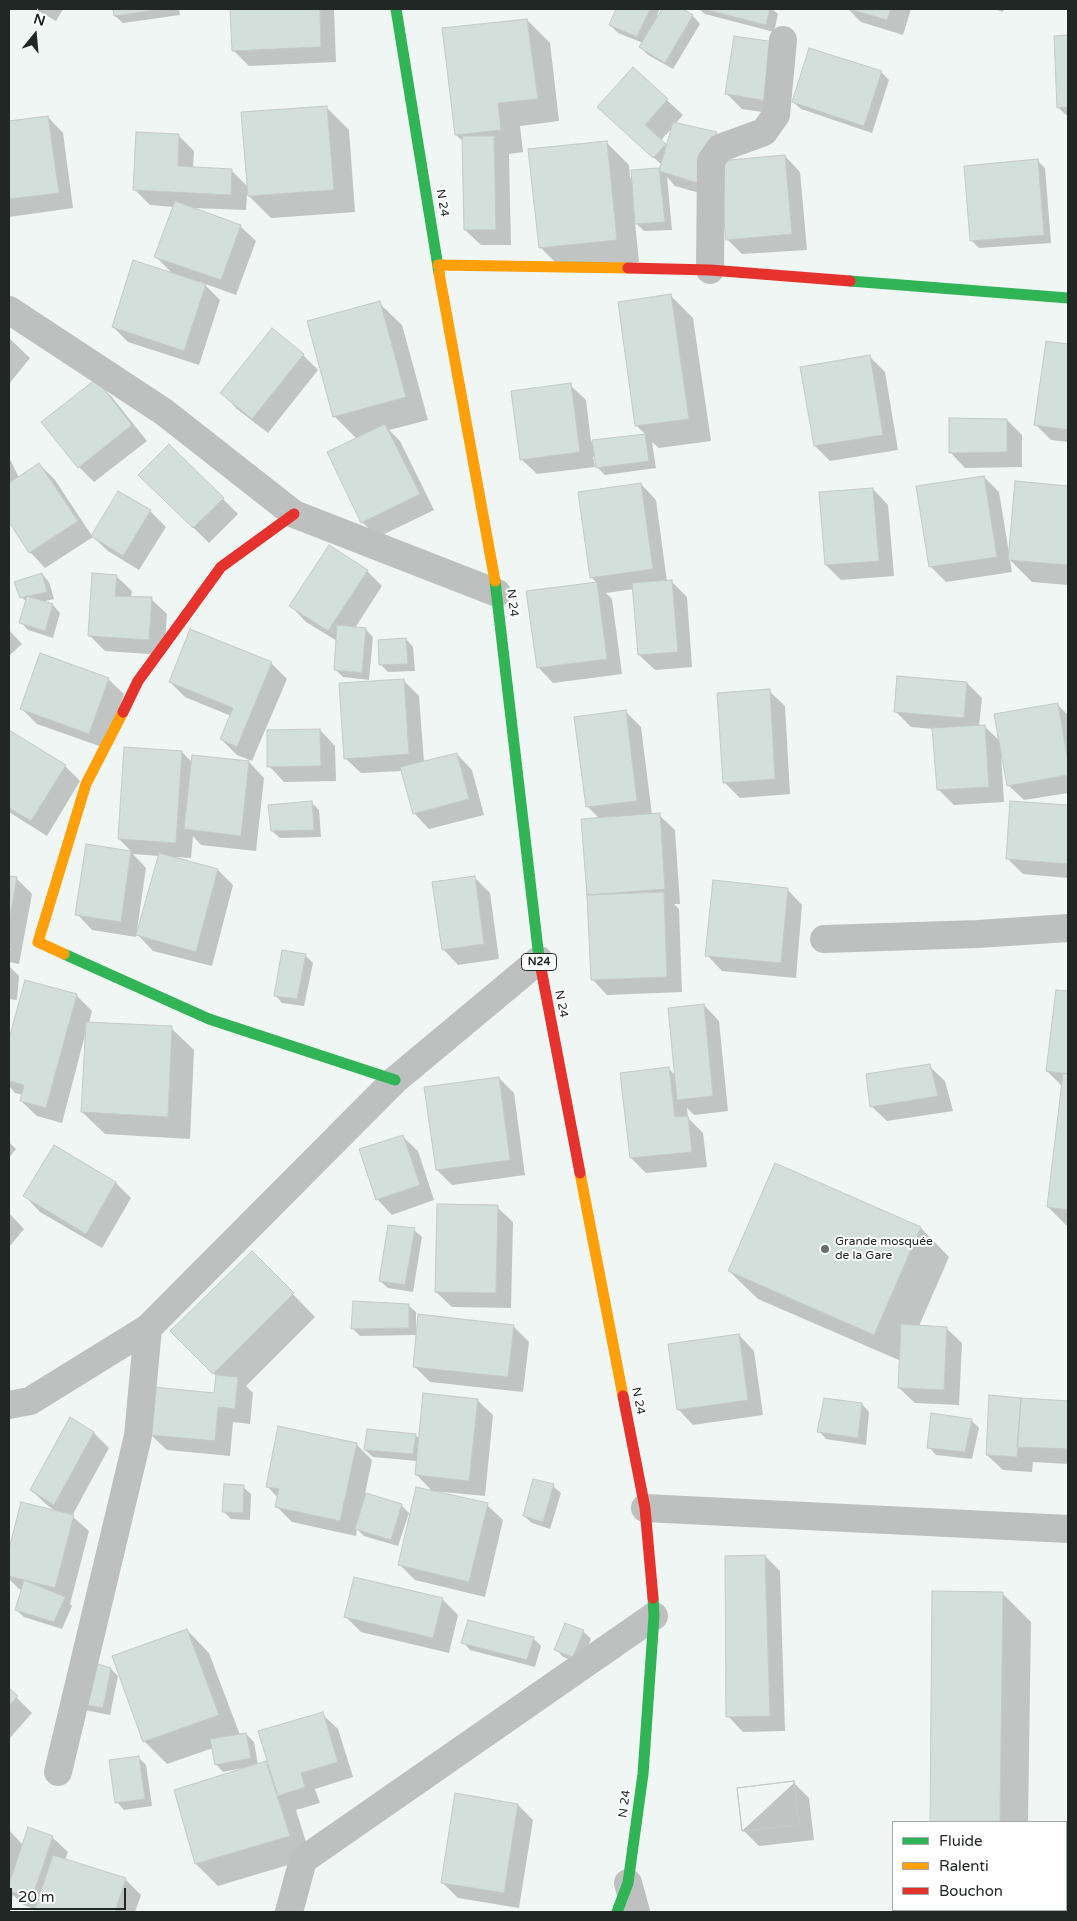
<!DOCTYPE html>
<meta charset="utf-8">
<style>
body{margin:0}
#map{position:relative;width:1077px;height:1921px;overflow:hidden;background:#f0f6f4;font-family:"Varela Round",sans-serif}
canvas{display:block}
.frame{position:absolute;inset:0;border:10px solid #212725;pointer-events:none}
.legend{position:absolute;left:892px;top:1821px;width:175px;height:90px;box-sizing:border-box;background:#fff;border:1px solid #a6a9a8;margin:0;padding:6px 9px;list-style:none;font-size:15px;color:#212725}
.legend li{display:flex;align-items:center;gap:10px;height:25px}
.legend b{width:25px;border:1px solid #a6a9a8}
.north{position:absolute;left:10px;top:10px;width:50px;height:50px;-webkit-text-stroke:4px #fff;paint-order:stroke;rotate:17deg;font-size:14px;font-weight:700;line-height:20px;text-align:center;color:#212725}
.north::after{content:'';display:block;margin:auto;width:18px;height:22px;background:#212725;clip-path:polygon(50% 0,100% 100%,50% 72%,0 100%)}
.scale{position:absolute;left:10px;top:1888px;width:116px;height:22px;box-sizing:border-box;border:2px solid #212725;border-top:0;padding-left:6px;font-size:15px;line-height:18px;white-space:nowrap;color:#212725;-webkit-text-stroke:4px #fff;paint-order:stroke}
</style>
<div id="map">
<canvas width="1077" height="1921"></canvas>
<div class="frame"></div>
<ul class="legend">
<li><b style="height:6px;background:#30b455"></b>Fluide</li>
<li><b style="height:6px;background:#ff9f0a"></b>Ralenti</li>
<li><b style="height:6px;background:#e5322d"></b>Bouchon</li>
</ul>
<div class="north">N</div>
<div class="scale">20 m</div>
</div>
<script>
const ctx = document.querySelector('canvas').getContext('2d');
ctx.lineJoin = 'round';
function paint(path, color) {
  ctx.fillStyle = color;
  ctx.fill(path, 'evenodd');
}
function shape(rows) {
  const path = new Path2D();
  for (const r of rows) {
    path.moveTo(r[0], r[1]);
    for (let i = 2; i < r.length; i += 2) path.lineTo(r[i], r[i + 1]);
  }
  return path;
}
function strokePath(path, color, width, dash) {
  ctx.strokeStyle = color;
  ctx.lineWidth = width;
  ctx.lineCap = dash ? 'butt' : 'round';
  ctx.setLineDash(dash || []);
  ctx.stroke(path);
}
function drawText(font, color, halo, rows, align = 'center') {
  ctx.font = font + ' "Varela Round",sans-serif';
  ctx.lineWidth = 4;
  ctx.setLineDash([]);
  ctx.textBaseline = 'middle';
  ctx.strokeStyle = halo;
  ctx.fillStyle = color;
  for (const [text, x, y, turn = 0] of rows) {
    ctx.save();
    ctx.translate(x, y);
    ctx.rotate((+turn || 0) * Math.PI / 180);
    ctx.textAlign = isNaN(turn) ? turn : align;
    if (halo) ctx.strokeText(text, 0, 0);
    ctx.fillText(text, 0, 0);
    ctx.restore();
  }
}
paint(shape([
 [35,9,63,9,56,21],
 [114,9,179,9,180,15,123,23,115,16],
 [231,9,334,9,336,62,249,66,233,50],
 [618,9,660,9,657,15,659,16,663,9,680,9,693,16,700,24,673,69,648,55,640,47,643,43,618,33,610,25],
 [699,9,772,9,778,14,774,32,705,14],
 [848,9,911,9,903,35,861,22],
 [994,9,1004,9,1003,12],
 [527,20,550,43,559,121,520,126,523,152,509,154,511,245,481,245,465,230,464,142,456,135],
 [1068,36,1068,115,1066,115,1058,107,1055,37],
 [735,37,782,115,742,109,727,94],
 [633,69,683,115,675,124,716,133,732,149,728,161,785,156,800,172,807,250,742,254,727,239,722,183,717,198,675,186,667,177,672,230,644,231,635,222,639,262,563,270,540,247,606,142,629,165,630,178,633,178,632,171,660,169,662,165,598,107],
 [674,126,667,147,660,141],
 [881,72,889,80,872,133,801,109,793,102],
 [327,108,349,130,355,212,271,218,247,194,246,210,193,208,240,226,256,241,236,295,203,283,220,300,199,365,128,342,113,327,174,275,156,257,174,207,150,205,135,190,179,136,194,151,193,168,231,170,248,187],
 [48,117,63,133,73,208,9,217,9,123],
 [1038,161,1045,168,1051,243,979,248,971,240],
 [671,296,693,318,711,441,659,448,652,442,656,468,605,475,597,467,596,457,593,457,595,467,537,474,521,459,570,385,586,400,591,442,646,435,636,425],
 [379,303,402,325,428,420,389,430,400,441,434,510,378,537,362,522,357,439,334,416],
 [9,338,30,358,9,384],
 [1047,342,1068,346,1068,442,1051,440,1035,424],
 [303,355,318,370,268,433,237,409,222,393],
 [869,356,885,372,898,450,830,461,815,446],
 [96,381,111,396,147,441,94,482,79,467],
 [1007,420,1022,435,1022,467,965,468,950,452],
 [169,445,238,514,209,543,140,475],
 [9,457,19,478,39,464,55,480,92,536,150,511,166,527,139,570,108,551,93,537,45,568,30,552,9,520],
 [984,477,999,492,1009,553,1016,482,1068,487,1068,585,1032,582,1010,560,1012,572,946,582,930,566],
 [641,484,656,500,667,582,671,581,687,597,692,667,655,670,639,655,634,589,606,593,612,599,622,674,553,683,538,667,597,583,591,577],
 [873,489,888,505,894,576,841,580,826,565],
 [367,571,382,586,355,628,365,629,373,637,369,680,343,677,335,669,337,641,306,622,291,606],
 [42,574,49,582,54,599,41,602,53,605,60,613,53,638,28,630,21,622,27,602,21,597],
 [116,576,132,591,131,598,151,599,167,614,164,655,105,651,89,635],
 [9,630,22,644,9,656],
 [406,639,413,647,415,671,388,672,380,664],
 [271,663,287,679,252,761,237,755,221,739,231,716,185,697,170,682],
 [108,679,124,694,105,748,37,724,22,709],
 [403,680,419,696,424,762,457,754,472,770,484,815,429,829,414,813,402,771,361,773,345,758],
 [967,683,982,698,979,726,984,726,1001,742,1057,704,1068,715,1068,793,1024,800,1008,785,1003,753,1001,753,1004,802,954,805,939,790,934,729,911,727,895,711],
 [769,691,785,706,790,794,740,798,724,782],
 [625,711,641,727,652,815,659,815,675,830,680,904,674,904,679,909,682,992,607,995,592,979,582,820,600,819,587,806],
 [320,730,335,746,336,781,284,782,269,766],
 [9,732,65,766,80,781,47,836,9,812],
 [182,752,193,763,249,762,264,778,256,851,201,845,193,836,191,858,175,857,218,870,233,885,212,966,153,951,138,935,159,856,133,854,146,868,136,937,92,930,77,914,87,845,132,852,119,839],
 [1012,802,1068,806,1068,878,1023,874,1008,859],
 [312,803,319,810,321,837,280,838,272,831],
 [9,877,16,878,32,894,19,964,9,962,9,951,11,949,9,948],
 [474,877,490,893,499,959,458,965,443,949],
 [787,889,802,905,796,978,722,971,707,955],
 [305,955,313,963,304,1006,282,1003,275,995],
 [9,966,19,976,17,1000,9,999],
 [26,982,76,995,92,1011,89,1023,171,1028,194,1050,190,1139,105,1134,82,1112,85,1035,62,1123,37,1116,21,1101,23,1095,15,1093,9,1086,9,1044],
 [1057,991,1068,992,1068,1227,1048,1207,1063,1087,1047,1071],
 [704,1005,719,1021,728,1111,694,1115,687,1108,688,1118,703,1133,707,1167,646,1173,631,1158,669,1069,676,1076],
 [929,1066,945,1081,953,1111,887,1121,871,1106],
 [499,1078,514,1093,525,1175,452,1185,437,1170],
 [402,1136,418,1151,434,1200,392,1215,377,1199],
 [9,1142,16,1149,9,1158],
 [55,1146,116,1183,131,1198,102,1248,40,1212,25,1196],
 [776,1165,921,1228,949,1257,919,1326,946,1328,962,1343,959,1405,915,1403,899,1388,901,1361,758,1299,729,1271],
 [497,1207,513,1222,511,1308,452,1307,436,1292],
 [9,1213,24,1229,9,1247],
 [414,1230,422,1237,413,1292,388,1288,380,1281],
 [252,1252,315,1317,246,1386,253,1393,250,1424,233,1422,230,1456,167,1450,151,1435,215,1394,217,1377,171,1331],
 [408,1305,416,1312,416,1332,513,1326,529,1342,523,1392,430,1382,414,1366,417,1335,360,1336,352,1328],
 [739,1335,754,1351,763,1415,693,1425,678,1409],
 [991,1397,1068,1402,1068,1464,1033,1462,1032,1472,1003,1470,987,1455],
 [477,1400,493,1415,485,1496,432,1491,416,1474,417,1461,373,1457,365,1450,415,1435,420,1439],
 [862,1404,869,1412,866,1445,826,1439,819,1431],
 [971,1420,979,1428,972,1459,936,1455,929,1447],
 [93,1432,109,1448,72,1516,89,1531,70,1604,72,1606,62,1629,24,1617,16,1610,22,1590,19,1589,9,1579,9,1553,22,1503,56,1511,47,1505,31,1490],
 [356,1444,372,1460,365,1494,401,1505,409,1513,398,1546,364,1536,357,1529,356,1536,292,1522,277,1507,278,1498,267,1486],
 [553,1486,561,1493,550,1529,532,1523,524,1516],
 [243,1487,251,1494,250,1520,231,1519,223,1511],
 [487,1505,503,1520,485,1597,415,1580,399,1564],
 [765,1556,780,1571,785,1731,743,1732,728,1716],
 [934,1592,1002,1593,1031,1622,1028,1822,931,1822],
 [442,1599,458,1615,449,1653,361,1632,346,1617],
 [187,1630,209,1653,240,1735,246,1734,254,1742,258,1765,265,1763,271,1768,322,1714,338,1729,353,1777,315,1789,320,1803,296,1810,311,1858,218,1886,196,1864,243,1770,243,1768,223,1772,216,1764,213,1748,167,1764,144,1741],
 [583,1631,591,1639,581,1664,563,1657,556,1649],
 [533,1638,541,1646,535,1667,470,1650,463,1642],
 [86,1661,111,1669,118,1676,110,1715,85,1710],
 [9,1690,32,1713,9,1739],
 [139,1758,146,1765,152,1806,124,1810,117,1802],
 [794,1783,809,1798,814,1840,759,1846,743,1830],
 [518,1805,533,1820,519,1908,458,1898,442,1882],
 [9,1830,23,1845,52,1837,68,1852,65,1860,125,1879,141,1895,135,1912,35,1912,36,1910,24,1905,13,1895,9,1912],
 [930,1910,1027,1910,1027,1912,930,1912]
]), '#0003');
const building = shape([
 [113,9,164,9,114,16,113,9],
 [230,9,320,9,321,47,232,51,230,9],
 [616,9,650,9,637,37,609,25,616,9],
 [662,9,683,9,693,15,665,63,639,47,662,9],
 [703,9,770,9,766,25,703,9],
 [849,9,891,9,887,20,849,9],
 [527,19,538,99,498,103,501,130,455,135,442,28,527,19],
 [1068,35,1068,107,1057,108,1054,36,1068,35],
 [734,36,775,42,767,101,725,94,734,36],
 [809,48,882,71,864,126,792,102,809,48],
 [633,67,668,99,645,125,666,144,653,158,597,107,633,67],
 [327,106,334,190,248,196,241,112,327,106],
 [48,116,59,193,9,199,9,121,48,116],
 [673,122,717,132,701,184,659,171,673,122],
 [136,132,179,134,178,166,232,169,231,195,133,190,136,132],
 [462,136,494,136,496,230,464,230,462,136],
 [607,141,617,240,539,248,528,149,607,141],
 [785,155,792,234,726,240,718,161,785,155],
 [1038,159,1044,235,970,241,964,166,1038,159],
 [659,168,665,222,635,224,631,170,659,168],
 [175,201,241,225,221,280,154,257,175,201],
 [133,260,206,284,184,351,112,327,133,260],
 [671,294,689,419,635,426,618,302,671,294],
 [380,301,406,397,333,417,307,321,380,301],
 [272,328,304,354,252,419,220,393,272,328],
 [1046,341,1068,344,1068,430,1034,425,1046,341],
 [870,355,883,435,814,446,800,367,870,355],
 [96,379,132,425,78,468,41,422,96,379],
 [571,383,580,452,520,460,511,391,571,383],
 [949,418,1007,419,1007,452,949,453,949,418],
 [385,424,420,494,361,523,327,452,385,424],
 [645,434,649,461,596,468,592,440,645,434],
 [169,444,224,498,193,528,138,475,169,444],
 [39,463,78,521,29,553,9,522,9,483,39,463],
 [984,476,997,557,929,567,916,486,984,476],
 [1015,481,1068,486,1068,565,1008,560,1015,481],
 [641,483,653,569,590,578,578,492,641,483],
 [873,488,879,561,825,565,819,492,873,488],
 [118,491,151,510,123,556,91,536,118,491],
 [329,545,368,570,328,631,289,606,329,545],
 [42,573,47,592,20,598,14,582,42,573],
 [92,573,117,575,115,596,152,597,149,640,88,636,92,573],
 [672,580,678,652,638,655,632,583,672,580],
 [597,582,607,659,537,668,526,591,597,582],
 [27,596,53,604,45,631,19,623,27,596],
 [337,625,366,628,362,673,334,670,337,625],
 [190,629,272,662,237,747,220,739,233,708,169,682,190,629],
 [406,638,408,664,379,665,378,640,406,638],
 [40,653,109,678,89,734,20,709,40,653],
 [897,676,967,682,964,718,894,712,897,676],
 [404,679,409,754,344,759,339,683,404,679],
 [770,689,775,779,723,783,717,693,770,689],
 [1058,703,1068,762,1068,775,1007,786,994,714,1058,703],
 [626,710,637,801,586,807,574,717,626,710],
 [985,725,989,787,937,790,932,728,985,725],
 [320,729,321,766,267,767,267,730,320,729],
 [9,730,66,765,31,821,9,808,9,730],
 [124,747,182,751,176,843,118,839,124,747],
 [457,753,469,799,413,814,400,767,457,753],
 [192,755,249,761,241,836,184,829,192,755],
 [312,801,314,830,271,831,268,805,312,801],
 [1010,801,1068,805,1068,864,1006,859,1010,801],
 [660,813,665,889,587,895,581,819,660,813],
 [86,844,131,851,121,922,75,915,86,844],
 [159,853,218,869,196,952,136,935,159,853],
 [9,876,17,877,9,923,9,876],
 [475,876,484,944,442,950,432,882,475,876],
 [713,880,788,888,781,963,705,956,713,880],
 [664,892,667,977,591,980,587,895,664,892],
 [282,950,306,954,297,999,274,996,282,950],
 [25,980,77,994,46,1108,20,1101,24,1085,9,1081,9,1039,25,980],
 [1056,990,1068,991,1068,1074,1046,1071,1056,990],
 [704,1004,713,1096,677,1100,668,1008,704,1004],
 [86,1022,172,1026,168,1117,81,1112,86,1022],
 [930,1064,938,1096,870,1107,866,1074,930,1064],
 [669,1067,675,1117,688,1116,692,1152,630,1158,620,1073,669,1067],
 [1063,1073,1068,1074,1068,1210,1047,1207,1063,1073],
 [499,1077,510,1160,436,1170,424,1087,499,1077],
 [403,1135,420,1185,376,1200,359,1149,403,1135],
 [54,1145,116,1182,86,1234,23,1196,54,1145],
 [775,1163,921,1227,874,1335,728,1271,775,1163],
 [437,1204,498,1205,496,1293,435,1292,437,1204],
 [388,1225,415,1228,405,1285,379,1281,388,1225],
 [252,1251,294,1293,213,1374,170,1331,252,1251],
 [353,1301,409,1304,409,1328,351,1329,353,1301],
 [418,1314,514,1325,508,1377,413,1367,418,1314],
 [901,1324,947,1327,944,1390,898,1388,901,1324],
 [739,1334,748,1400,677,1410,668,1344,739,1334],
 [216,1375,238,1377,235,1409,218,1407,215,1441,150,1435,154,1387,214,1393,216,1375],
 [423,1393,478,1399,469,1481,415,1475,423,1393],
 [989,1395,1021,1398,1017,1457,986,1455,989,1395],
 [824,1398,862,1403,858,1438,817,1432,824,1398],
 [1021,1398,1068,1401,1068,1449,1017,1447,1021,1398],
 [931,1413,972,1419,965,1452,927,1448,931,1413],
 [70,1417,94,1432,54,1505,30,1490,70,1417],
 [278,1426,357,1443,340,1521,275,1507,279,1489,266,1487,278,1426],
 [367,1429,416,1434,413,1454,364,1450,367,1429],
 [533,1479,554,1484,543,1522,523,1516,533,1479],
 [224,1484,244,1485,243,1513,222,1512,224,1484],
 [416,1487,488,1503,469,1582,398,1565,416,1487],
 [366,1493,402,1504,391,1540,355,1529,366,1493],
 [21,1502,74,1515,55,1588,9,1576,9,1549,21,1502],
 [765,1555,770,1716,726,1717,725,1556,765,1555],
 [354,1577,443,1598,433,1638,344,1617,354,1577],
 [24,1580,65,1597,54,1622,15,1610,24,1580],
 [932,1591,1003,1592,1000,1822,930,1822,932,1591],
 [468,1620,534,1637,527,1660,461,1643,468,1620],
 [565,1623,584,1630,573,1657,554,1650,565,1623],
 [187,1629,219,1715,143,1742,112,1656,187,1629],
 [85,1660,111,1668,103,1708,76,1703,85,1660],
 [9,1688,18,1696,9,1706,9,1688],
 [323,1712,338,1762,301,1773,305,1787,278,1796,258,1731,323,1712],
 [246,1733,251,1758,215,1765,210,1739,246,1733],
 [139,1756,145,1799,115,1803,109,1760,139,1756],
 [266,1761,290,1836,195,1864,174,1790,266,1761],
 [794,1781,799,1825,742,1831,737,1788,794,1781],
 [794,1781,799,1825,742,1831,737,1788,794,1781],
 [455,1793,518,1804,504,1893,441,1883,455,1793],
 [28,1827,53,1836,32,1898,9,1891,9,1884,28,1827],
 [53,1855,126,1878,115,1912,34,1912,53,1855],
 [929,1910,999,1910,999,1912,929,1912,929,1910]
]);
paint(building, '#d2dfdb');
strokePath(building, '#c5c9c8', 1);
strokePath(shape([
 [710,270,711,161,720,148,764,132,776,115,783,40],
 [9,310,164,412,294,514,497,593],
 [824,939,978,934,1068,928],
 [9,1405,30,1401,148,1328,395,1080,539,960],
 [645,1508,1068,1529],
 [58,1772,138,1436,148,1328],
 [628,1883,636,1912],
 [289,1912,303,1860,654,1616]
]), '#bdc0be', 28);
strokePath(shape([
 [396,9,439,273],
 [850,281,1068,298],
 [495,581,539,958],
 [64,954,209,1019,395,1080],
 [617,1912,628,1883,643,1774,654,1616,653,1598]
]), '#30b455', 11);
strokePath(shape([
 [438,265,628,268],
 [439,273,495,581],
 [64,954,38,942,86,784,123,712],
 [580,1173,623,1396]
]), '#ff9f0a', 11);
strokePath(shape([
 [628,268,710,270,850,281],
 [123,712,138,681,221,567,294,514],
 [539,958,580,1173],
 [623,1396,645,1508,653,1598]
]), '#e5322d', 11);
for (const [x, y, r, color] of [
 [825,1249,5,"#696f6d"]
]) {
  const dot = new Path2D();
  dot.arc(x, y, r, 0, 2 * Math.PI);
  ctx.fillStyle = color;
  ctx.fill(dot);
  strokePath(dot, '#fff', 2);
}
for (const [x, y, w] of [
 [539,962,35]
]) {
  const box = new Path2D();
  box.roundRect(x - w / 2, y - 8.5, w, 17, 4);
  ctx.fillStyle = '#fff';
  ctx.fill(box);
  strokePath(box, '#212725', 1);
}
drawText('bold 11px', '#212725', null, [
 ["N24",539,962]
]);
drawText('12px', '#212725', '#fff', [
 ["N 24",442,203,81],
 ["N 24",512,603,83],
 ["N 24",561,1004,79],
 ["N 24",638,1401,79],
 ["N 24",625,1804,-82]
]);
drawText('12px', '#212725', '#fff', [
 ["Grande mosquée",835,1242],
 ["de la Gare",835,1256]
], 'left');
</script>
